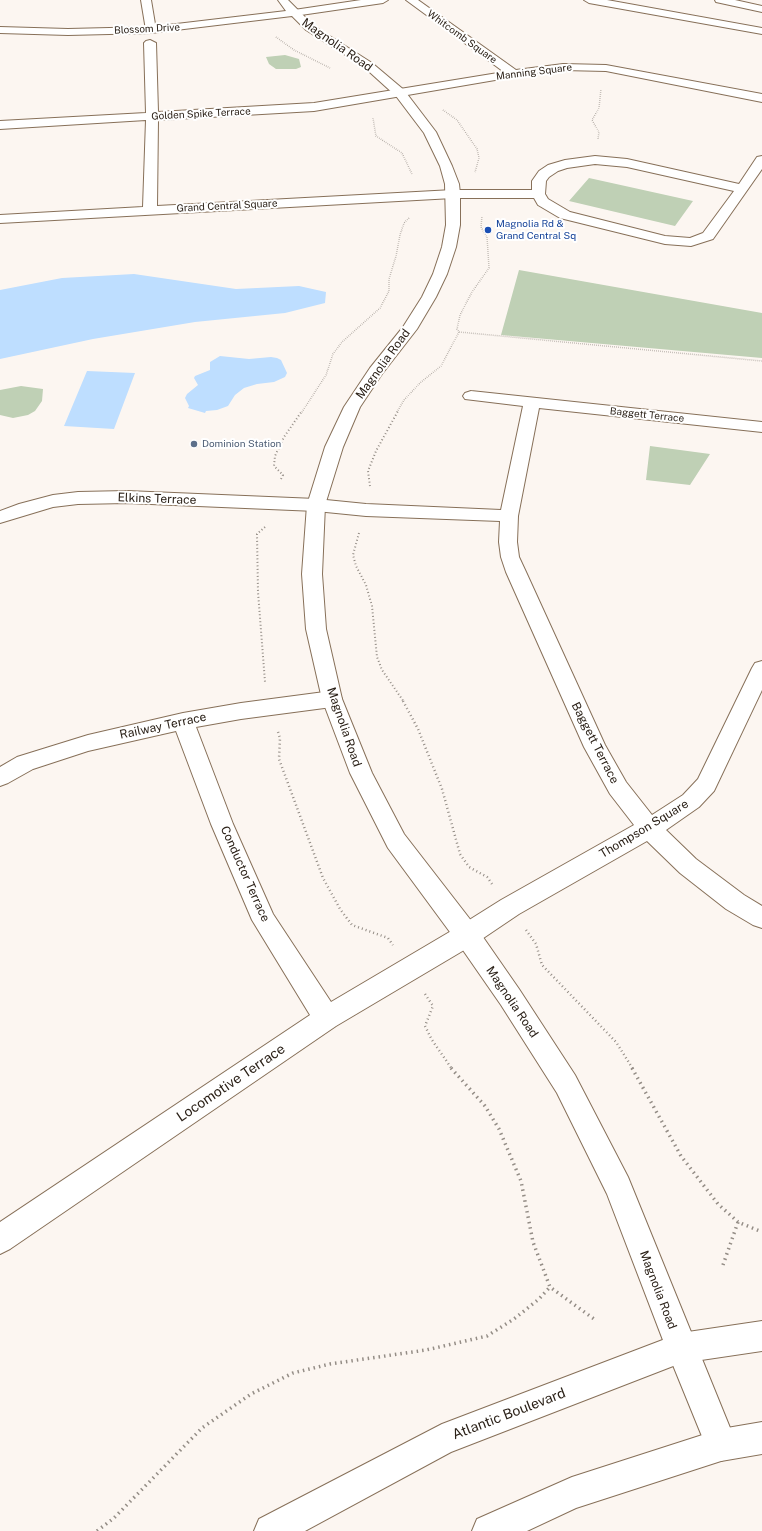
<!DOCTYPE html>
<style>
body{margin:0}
canvas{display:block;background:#fcf6f1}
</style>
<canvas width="762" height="1531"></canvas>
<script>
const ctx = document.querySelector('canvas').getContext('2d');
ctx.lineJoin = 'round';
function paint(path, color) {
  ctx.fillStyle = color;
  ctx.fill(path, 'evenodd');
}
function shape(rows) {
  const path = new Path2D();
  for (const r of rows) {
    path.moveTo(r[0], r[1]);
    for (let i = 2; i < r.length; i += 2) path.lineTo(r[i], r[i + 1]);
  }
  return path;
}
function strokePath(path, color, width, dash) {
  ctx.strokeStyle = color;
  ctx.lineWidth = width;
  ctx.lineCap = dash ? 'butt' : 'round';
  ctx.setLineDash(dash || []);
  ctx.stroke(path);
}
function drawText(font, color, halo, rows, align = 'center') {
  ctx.font = font + ' "Public Sans",sans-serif';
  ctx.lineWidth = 4;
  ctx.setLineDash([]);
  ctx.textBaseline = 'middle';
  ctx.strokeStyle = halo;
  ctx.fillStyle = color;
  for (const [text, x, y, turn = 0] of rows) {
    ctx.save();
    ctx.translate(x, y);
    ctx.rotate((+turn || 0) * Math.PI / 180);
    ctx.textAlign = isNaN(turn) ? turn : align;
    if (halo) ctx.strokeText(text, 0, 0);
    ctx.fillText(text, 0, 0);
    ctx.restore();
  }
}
paint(shape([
 [285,55,299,59,301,67,296,69,276,69,269,64,266,57],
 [589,178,693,201,675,226,569,201],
 [519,270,762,313,762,358,501,335],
 [21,386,43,389,42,401,35,411,28,415,13,418,0,415,0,390],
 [650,446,710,454,690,485,646,480]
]), '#bfd0b5');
paint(shape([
 [134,274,236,289,299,286,326,292,325,303,285,313,195,322,93,339,0,359,0,290,62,278],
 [220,356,249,359,271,357,277,358,281,360,287,373,285,377,274,382,257,384,244,388,235,395,228,406,217,410,206,411,205,413,188,408,189,406,185,398,187,394,198,385,194,378,195,376,210,370,210,362],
 [87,371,135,373,114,429,64,426]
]), '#bedeff');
const minor = shape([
 [141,0,151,0,156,30,155,32,147,32,146,30,141,0],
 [361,0,388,0,383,3,294,16,289,13,294,10,361,0],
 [406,0,418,0,516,70,563,64,606,65,762,94,762,102,606,71,563,70,536,73,314,111,158,120,157,206,453,190,532,190,532,181,539,171,548,165,565,160,595,156,627,159,739,184,757,157,762,156,762,169,713,239,691,246,665,244,560,218,538,205,534,198,453,198,0,223,0,215,143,207,146,120,0,129,0,121,146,113,144,43,146,41,150,40,156,43,158,112,314,103,504,72,406,0],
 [595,164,627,167,734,191,703,233,690,238,665,236,570,212,548,199,545,194,546,181,549,177,558,171,567,168,595,164],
 [584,0,607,0,762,28,762,34,589,3,584,0],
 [715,0,735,0,762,6,762,12,716,2,715,0],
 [471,391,762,422,762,432,539,408,518,516,517,542,519,557,526,572,605,745,626,782,652,815,683,795,698,779,752,668,755,663,762,661,762,690,714,791,699,807,666,830,696,859,744,895,762,906,762,928,753,925,726,909,680,873,647,841,519,914,476,943,336,1026,10,1249,0,1254,0,1222,310,1015,252,920,211,824,176,731,88,751,33,769,8,783,0,786,0,767,17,757,88,735,183,713,241,703,332,691,339,693,342,699,339,705,332,707,241,719,196,727,233,824,273,914,331,1002,458,927,501,900,634,825,610,794,584,747,506,572,501,557,499,542,500,521,366,516,316,511,127,503,78,504,53,507,0,523,0,511,19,504,53,495,78,492,127,491,316,499,366,504,501,510,523,406,465,399,463,396,465,393,471,391]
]);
const tertiary = shape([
 [278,0,288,0,314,26,372,63,404,90,436,132,452,166,459,184,460,194,460,225,456,247,447,274,436,297,417,329,382,374,360,407,343,447,325,505,322,574,326,629,342,699,372,773,404,834,476,927,519,989,575,1075,628,1177,737,1445,732,1456,721,1461,710,1456,666,1348,607,1194,557,1093,501,1005,458,943,388,848,350,773,322,699,306,629,302,574,307,505,325,447,344,407,370,368,403,327,422,297,433,274,442,247,446,225,445,184,440,166,424,133,396,96,364,67,306,30,292,16,151,33,68,35,0,33,0,27,68,29,151,27,286,11,278,0]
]);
const secondary = shape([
 [762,1321,762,1351,681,1363,451,1452,305,1531,254,1531,259,1519,442,1424,681,1333,762,1321],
 [762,1422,762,1454,721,1461,576,1508,527,1531,472,1531,477,1519,572,1477,721,1429,762,1422]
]);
strokePath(minor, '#877059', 2);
strokePath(tertiary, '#877059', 2);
strokePath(secondary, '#877059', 2);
strokePath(shape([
 [276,37,294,50,330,68],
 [443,110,457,120,477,149,479,158,475,172],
 [373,118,376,136,402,153,412,174],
 [598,139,599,132,592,120,599,108,601,89],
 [459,332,762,361],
 [302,412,326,375,333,354,342,342,380,308,389,291,389,279,396,256,400,235,404,223,409,218],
 [397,412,404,400,420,383,441,366,459,332,457,329,460,315,472,292,489,268,487,237,481,227,482,216]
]), '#948d86', 1.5, [0.5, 1.5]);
strokePath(shape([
 [281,479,283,475,274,466,275,456,284,437,302,411],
 [370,486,368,471,376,451,398,411],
 [265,527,257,534,258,592,265,682],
 [359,533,353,555,356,566,366,585,372,606,377,657,382,670,404,702]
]), '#948d86', 2, [1, 2.5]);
strokePath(shape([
 [403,701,418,729,442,789,460,854,469,867,487,877,492,884],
 [278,732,280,738,279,759,323,878,340,909,352,925,388,938,393,945],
 [526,930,536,944,542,965,616,1042,633,1069],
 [425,994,433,1006,425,1026,432,1040,452,1069]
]), '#948d86', 2.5, [1, 3]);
strokePath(shape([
 [451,1068,485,1106,499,1129,521,1181,533,1242,550,1287,594,1319],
 [632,1068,681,1156,718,1204,738,1222],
 [723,1265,738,1222,762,1232],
 [97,1531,114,1518,202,1428,251,1394,293,1373,330,1364,426,1350,487,1336,514,1319,539,1299,550,1287]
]), '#948d86', 3.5, [1.5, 4]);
paint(minor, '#fff');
paint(tertiary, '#fff');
paint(secondary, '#fff');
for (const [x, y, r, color] of [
 [488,230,4,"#1a4fb4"],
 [194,444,4,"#5c6f8a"]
]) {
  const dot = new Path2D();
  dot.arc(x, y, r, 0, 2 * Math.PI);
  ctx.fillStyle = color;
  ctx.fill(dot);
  strokePath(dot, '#fff', 1.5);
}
drawText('10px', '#2c2219', '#fff', [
 ["Blossom Drive",147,29,-3],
 ["Whitcomb Square",462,37,36],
 ["Manning Square",534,72,-7],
 ["Golden Spike Terrace",201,114,-3],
 ["Grand Central Square",227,206,-3],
 ["Baggett Terrace",647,415,6]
]);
drawText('10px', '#164399', '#fff', [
 ["Magnolia Rd &",496,224],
 ["Grand Central Sq",496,236]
], 'left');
drawText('10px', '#4e5e75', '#fff', [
 ["Dominion Station",202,444]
], 'left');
drawText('12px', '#2c2219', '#fff', [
 ["Magnolia Road",337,45,35],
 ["Magnolia Road",383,364,-54],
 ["Elkins Terrace",157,499,2],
 ["Railway Terrace",163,726,-12],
 ["Magnolia Road",344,727,71],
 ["Baggett Terrace",595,743,63],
 ["Thompson Square",644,829,-31],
 ["Conductor Terrace",245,874,66],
 ["Magnolia Road",512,1002,56],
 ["Magnolia Road",658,1290,69]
]);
drawText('14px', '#2c2219', '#fff', [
 ["Locomotive Terrace",231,1083,-34],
 ["Atlantic Boulevard",509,1414,-21]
]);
</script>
